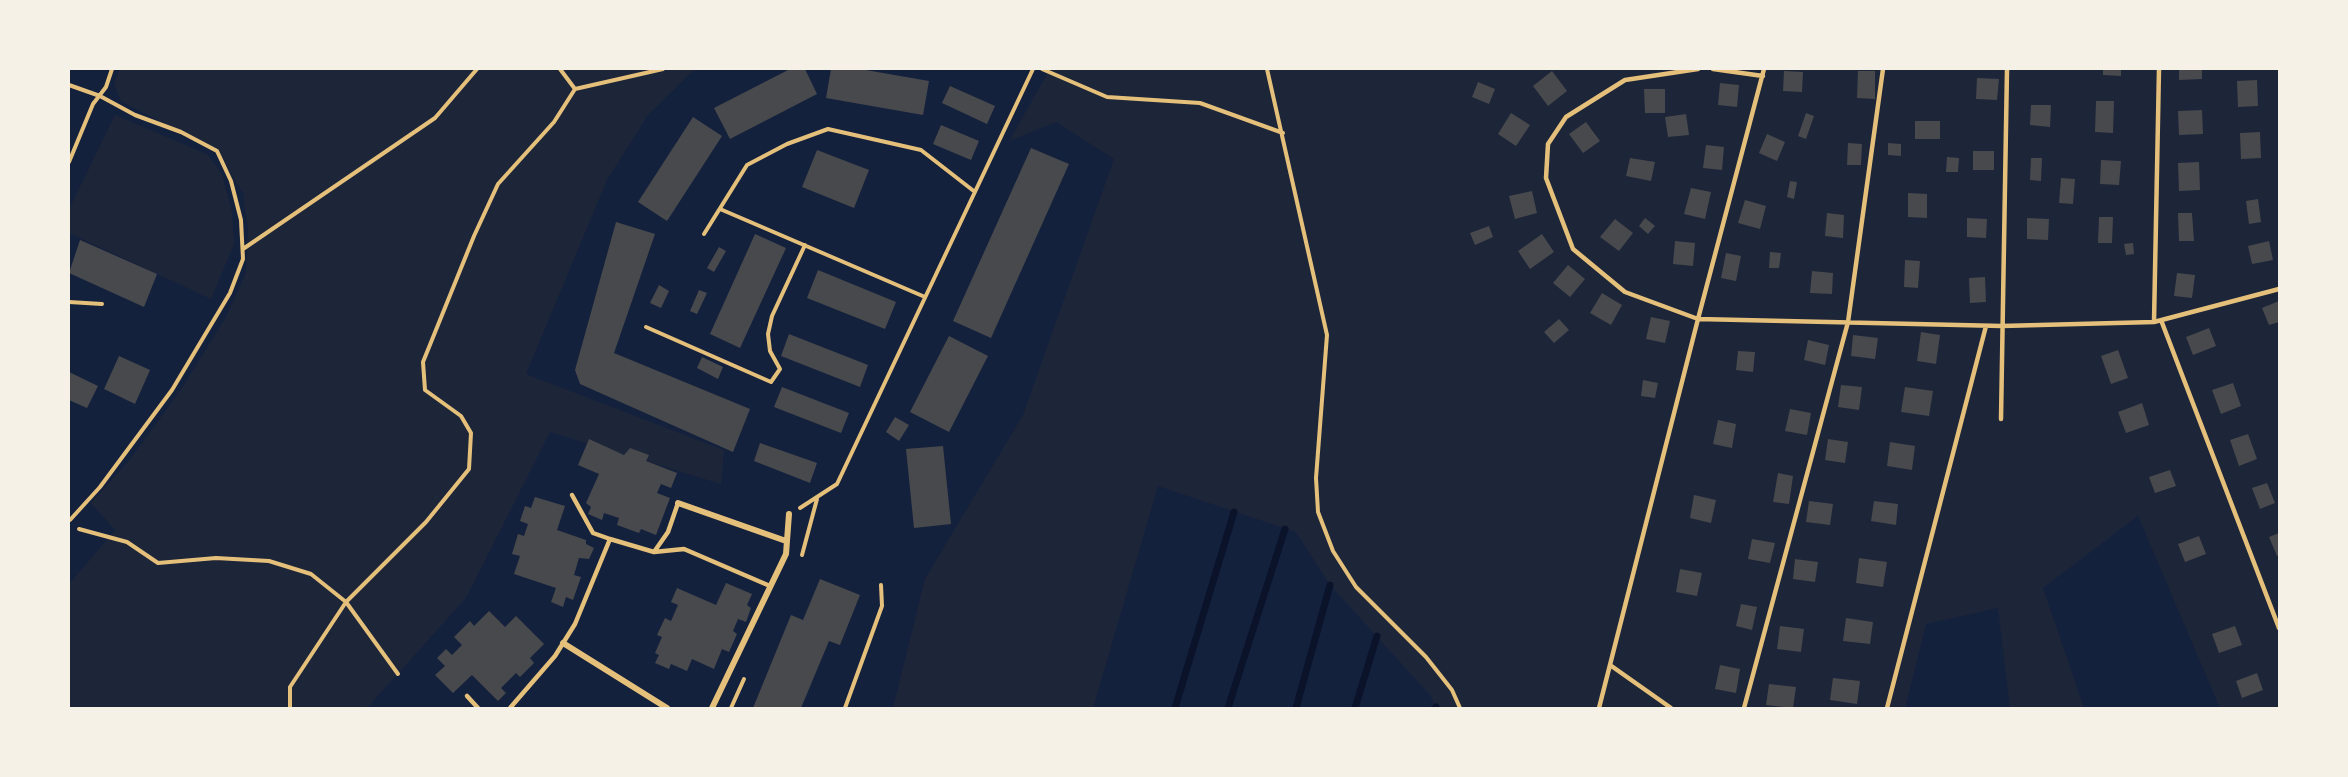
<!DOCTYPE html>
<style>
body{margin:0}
#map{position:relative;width:2348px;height:777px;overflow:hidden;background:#14213d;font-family:Georgia,serif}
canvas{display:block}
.frame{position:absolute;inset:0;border:70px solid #f6f1e7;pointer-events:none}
</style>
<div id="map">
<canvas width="2348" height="777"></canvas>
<div class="frame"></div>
</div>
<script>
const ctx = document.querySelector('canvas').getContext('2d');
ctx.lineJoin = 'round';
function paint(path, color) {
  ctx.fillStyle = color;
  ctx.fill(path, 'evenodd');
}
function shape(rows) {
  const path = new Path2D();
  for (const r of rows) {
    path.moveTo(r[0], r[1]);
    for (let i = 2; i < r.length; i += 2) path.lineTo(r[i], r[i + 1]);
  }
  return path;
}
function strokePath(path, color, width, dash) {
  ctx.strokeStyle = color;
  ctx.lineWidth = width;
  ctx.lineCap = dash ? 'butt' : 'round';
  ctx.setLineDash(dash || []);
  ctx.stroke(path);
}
paint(shape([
 [120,69,695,69,648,115,607,180,526,374,724,450,721,484,550,432,466,598,367,708,69,708,69,584,115,530,91,503,132,457,182,388,226,317,246,273,248,230,243,193,217,151,121,101,114,84],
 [1050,69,2279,69,2279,708,2220,708,2138,516,2043,588,2084,708,2010,708,1998,608,1926,624,1905,708,1436,708,1430,695,1330,585,1296,532,1158,486,1093,708,893,708,925,579,1023,415,1114,159,1056,122,1009,141],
 [115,115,207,154,222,174,232,212,234,244,211,299,69,233,69,209]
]), '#1d2539');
strokePath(shape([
 [1175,708,1234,512],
 [1228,708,1285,529],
 [1296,708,1330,585],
 [1355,708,1377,636],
 [1435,708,1436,707]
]), '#0b132b', 7);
paint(shape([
 [790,69,805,69,817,94,730,139,714,108],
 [831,69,860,69,929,81,923,115,826,98],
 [2103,69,2121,69,2121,76,2103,75],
 [2179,69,2202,69,2202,79,2179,80],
 [1552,71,1567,91,1548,106,1533,86],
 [1784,71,1803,72,1802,92,1783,91],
 [1858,71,1875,71,1875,99,1857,98],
 [1977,78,1999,79,1997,100,1976,99],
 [2257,80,2258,106,2238,107,2237,81],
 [1478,82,1495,89,1489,104,1472,97],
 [1720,83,1739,85,1737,107,1718,105],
 [950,86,995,106,987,124,942,103],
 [1644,89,1665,89,1665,113,1645,113],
 [2096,101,2114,101,2113,133,2095,132],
 [2031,105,2051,105,2050,127,2030,125],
 [2202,110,2203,134,2179,135,2178,111],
 [1511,113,1530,125,1516,146,1498,134],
 [1806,113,1814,116,1806,139,1798,136],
 [1686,114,1689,135,1668,137,1665,117],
 [693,117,722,136,667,221,638,202],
 [1915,121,1940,121,1940,139,1915,139],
 [1586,122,1600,141,1583,153,1569,134],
 [941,125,979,141,971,160,933,144],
 [2260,132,2261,158,2241,159,2240,133],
 [1767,134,1785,142,1777,161,1759,153],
 [1848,143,1862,144,1861,165,1847,165],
 [1888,143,1901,144,1901,156,1888,155],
 [1706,145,1724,147,1722,170,1703,168],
 [1031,148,1069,164,991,338,953,321],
 [817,150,869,170,854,208,802,187],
 [1973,151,1994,151,1994,170,1973,170],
 [1947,157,1959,158,1958,172,1946,172],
 [1630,158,1655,162,1651,181,1626,176],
 [2031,158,2042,158,2041,181,2030,180],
 [2101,160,2121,161,2119,185,2100,184],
 [2199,162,2200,190,2179,191,2178,163],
 [2061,178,2075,179,2073,204,2059,203],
 [1790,181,1797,182,1794,199,1787,197],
 [1691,188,1711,192,1705,219,1684,214],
 [1532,191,1537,213,1515,219,1509,196],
 [1908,193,1927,194,1927,218,1908,217],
 [2258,199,2261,222,2249,224,2246,201],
 [1745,200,1766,206,1760,229,1738,223],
 [1827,213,1844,215,1843,238,1825,236],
 [2178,213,2192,213,2194,241,2179,241],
 [2099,217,2113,217,2112,243,2098,243],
 [1645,218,1655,226,1648,234,1639,226],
 [1967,218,1987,219,1986,238,1967,237],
 [2027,218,2049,219,2048,240,2027,239],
 [1615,219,1633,233,1619,251,1600,237],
 [616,222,655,234,614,353,750,409,733,452,580,384,575,370],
 [1489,226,1493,237,1475,245,1470,233],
 [755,234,786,248,740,348,710,334],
 [1542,234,1554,252,1530,269,1518,251],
 [80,240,157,274,144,307,69,273],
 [1675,241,1695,243,1693,266,1673,264],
 [2269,241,2273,260,2252,264,2248,246],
 [2133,243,2134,254,2126,255,2124,244],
 [719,247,726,251,714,272,707,268],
 [1770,252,1781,253,1779,268,1769,268],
 [1726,253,1741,256,1736,281,1721,278],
 [1905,260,1920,261,1918,288,1904,287],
 [1568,265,1585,279,1570,297,1553,283],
 [818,270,896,302,885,329,807,298],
 [1812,271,1833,273,1832,294,1810,293],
 [2177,273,2195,275,2192,298,2174,296],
 [1985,277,1986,302,1970,303,1969,278],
 [659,285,669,291,661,308,650,303],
 [699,290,707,293,697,314,690,311],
 [1602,293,1622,305,1611,325,1590,313],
 [2279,301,2279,322,2269,325,2262,308],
 [1651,317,1670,321,1665,343,1646,339],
 [1559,319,1569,330,1554,343,1544,332],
 [2209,328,2216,346,2193,355,2186,337],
 [1921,332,1940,335,1936,364,1917,361],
 [789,334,868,365,860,387,781,356],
 [1853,335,1878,338,1875,359,1851,356],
 [949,336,988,356,949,432,910,412],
 [1808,340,1829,345,1825,365,1804,360],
 [2118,350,2128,378,2111,384,2101,356],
 [1738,351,1755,352,1753,372,1736,370],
 [119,356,150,370,135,404,104,389],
 [702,357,723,367,718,379,697,368],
 [69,372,98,386,87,408,69,400],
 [1643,380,1658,383,1655,398,1641,396],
 [2233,383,2241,406,2221,414,2212,390],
 [1841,385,1862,387,1859,410,1838,407],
 [782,387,849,413,841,433,774,407],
 [1905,387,1933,391,1929,416,1901,412],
 [2142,403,2149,425,2126,433,2118,412],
 [1790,409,1811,413,1807,435,1785,431],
 [895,417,909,425,899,441,886,432],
 [1718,420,1736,424,1732,448,1713,444],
 [2248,434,2257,459,2239,466,2230,440],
 [589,439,624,455,630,448,649,455,646,461,677,473,671,488,661,484,657,493,670,498,656,535,641,529,639,533,617,525,619,518,604,513,602,520,588,514,591,507,586,503,599,474,578,465],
 [1828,439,1848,442,1845,463,1825,460],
 [1890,442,1915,446,1912,470,1887,466],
 [760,443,817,463,810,483,754,461],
 [943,446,951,524,914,528,906,449],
 [2170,470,2176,486,2155,493,2149,477],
 [1778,473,1793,476,1789,504,1773,502],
 [2267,483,2275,503,2260,509,2252,488],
 [1694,495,1716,500,1711,523,1690,518],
 [535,497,565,506,557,530,586,540,586,544,594,548,589,559,579,558,574,575,581,577,573,600,566,597,563,607,551,602,556,588,514,574,520,556,512,554,518,534,524,536,528,524,520,521,525,506,531,508],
 [1809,501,1833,504,1830,525,1806,522],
 [1874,501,1898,504,1896,525,1871,521],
 [2279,533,2279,555,2277,556,2269,537],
 [2199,536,2206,554,2185,562,2178,544],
 [1752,539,1775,543,1770,563,1748,559],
 [1859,558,1887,562,1883,587,1856,583],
 [1795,559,1818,562,1815,582,1793,579],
 [1680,569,1702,573,1697,596,1676,592],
 [820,579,860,595,840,645,829,641,801,708,753,708,791,615,803,620],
 [726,583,752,594,747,605,751,608,746,622,738,619,733,631,737,634,729,652,722,649,714,669,692,659,687,671,671,664,669,669,655,663,659,655,655,653,662,637,657,635,665,618,671,621,678,605,671,602,677,588,716,605],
 [1741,604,1757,607,1752,630,1736,626],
 [489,611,505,627,516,616,544,644,530,658,534,663,520,677,516,673,501,688,506,693,498,701,472,675,453,693,435,675,445,666,437,658,446,649,452,655,462,645,454,637,470,621,474,626],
 [1846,618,1873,622,1870,644,1843,641],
 [1780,626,1804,629,1801,652,1777,649],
 [2235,626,2242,645,2219,653,2212,634],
 [1720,665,1740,669,1736,693,1715,689],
 [2257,673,2263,690,2242,698,2236,681],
 [1833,678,1860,681,1857,704,1830,700],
 [1769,684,1796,687,1793,708,1766,705]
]), '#48494c');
strokePath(shape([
 [560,69,575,89],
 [1042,69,1107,97,1200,103,1283,133],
 [1267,69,1327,335,1316,478,1318,512,1333,551,1356,587,1426,657,1452,690,1460,708],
 [69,85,100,96,135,115,181,132,217,151,231,181,241,220,243,259,230,293,172,390,100,487,70,520],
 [69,162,93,104,106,87,112,69],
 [720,209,925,297],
 [704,234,747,165,787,144,828,129,921,150,975,192],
 [243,249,435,118,477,69],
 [69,302,102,304],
 [646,327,771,382,780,369,770,351,768,334,772,316,805,245],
 [800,508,837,484,1033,69],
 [79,529,127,542,158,563,216,558,269,561,311,574,346,602,398,674],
 [802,555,817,499],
 [290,708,290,687,346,602,426,522,469,469,471,433,461,416,425,390,423,362,474,236,498,184,554,122,575,89,663,69],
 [731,708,744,679],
 [845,708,882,606,881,585]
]), '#e5c07b', 4);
strokePath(shape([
 [1698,69,1625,80,1566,117,1548,144,1546,178,1573,249,1625,292,1698,319,2002,326,2154,322,2279,289],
 [1713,69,1763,76],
 [2161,320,2279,628],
 [2154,322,2159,69],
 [2001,419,2007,69],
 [610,539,654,552,684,549,770,586],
 [654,552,668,532,678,503],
 [1610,665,1671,708],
 [467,696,478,708],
 [510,708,555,656,575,624,610,539,593,533,572,495],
 [1599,708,1698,319,1764,69],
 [1744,708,1848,322,1883,69],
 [1887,708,1986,326]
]), '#e5c07b', 4.5);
strokePath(shape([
 [678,503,786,541],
 [563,643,667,708],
 [712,708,786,554,789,514]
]), '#e5c07b', 6);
</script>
